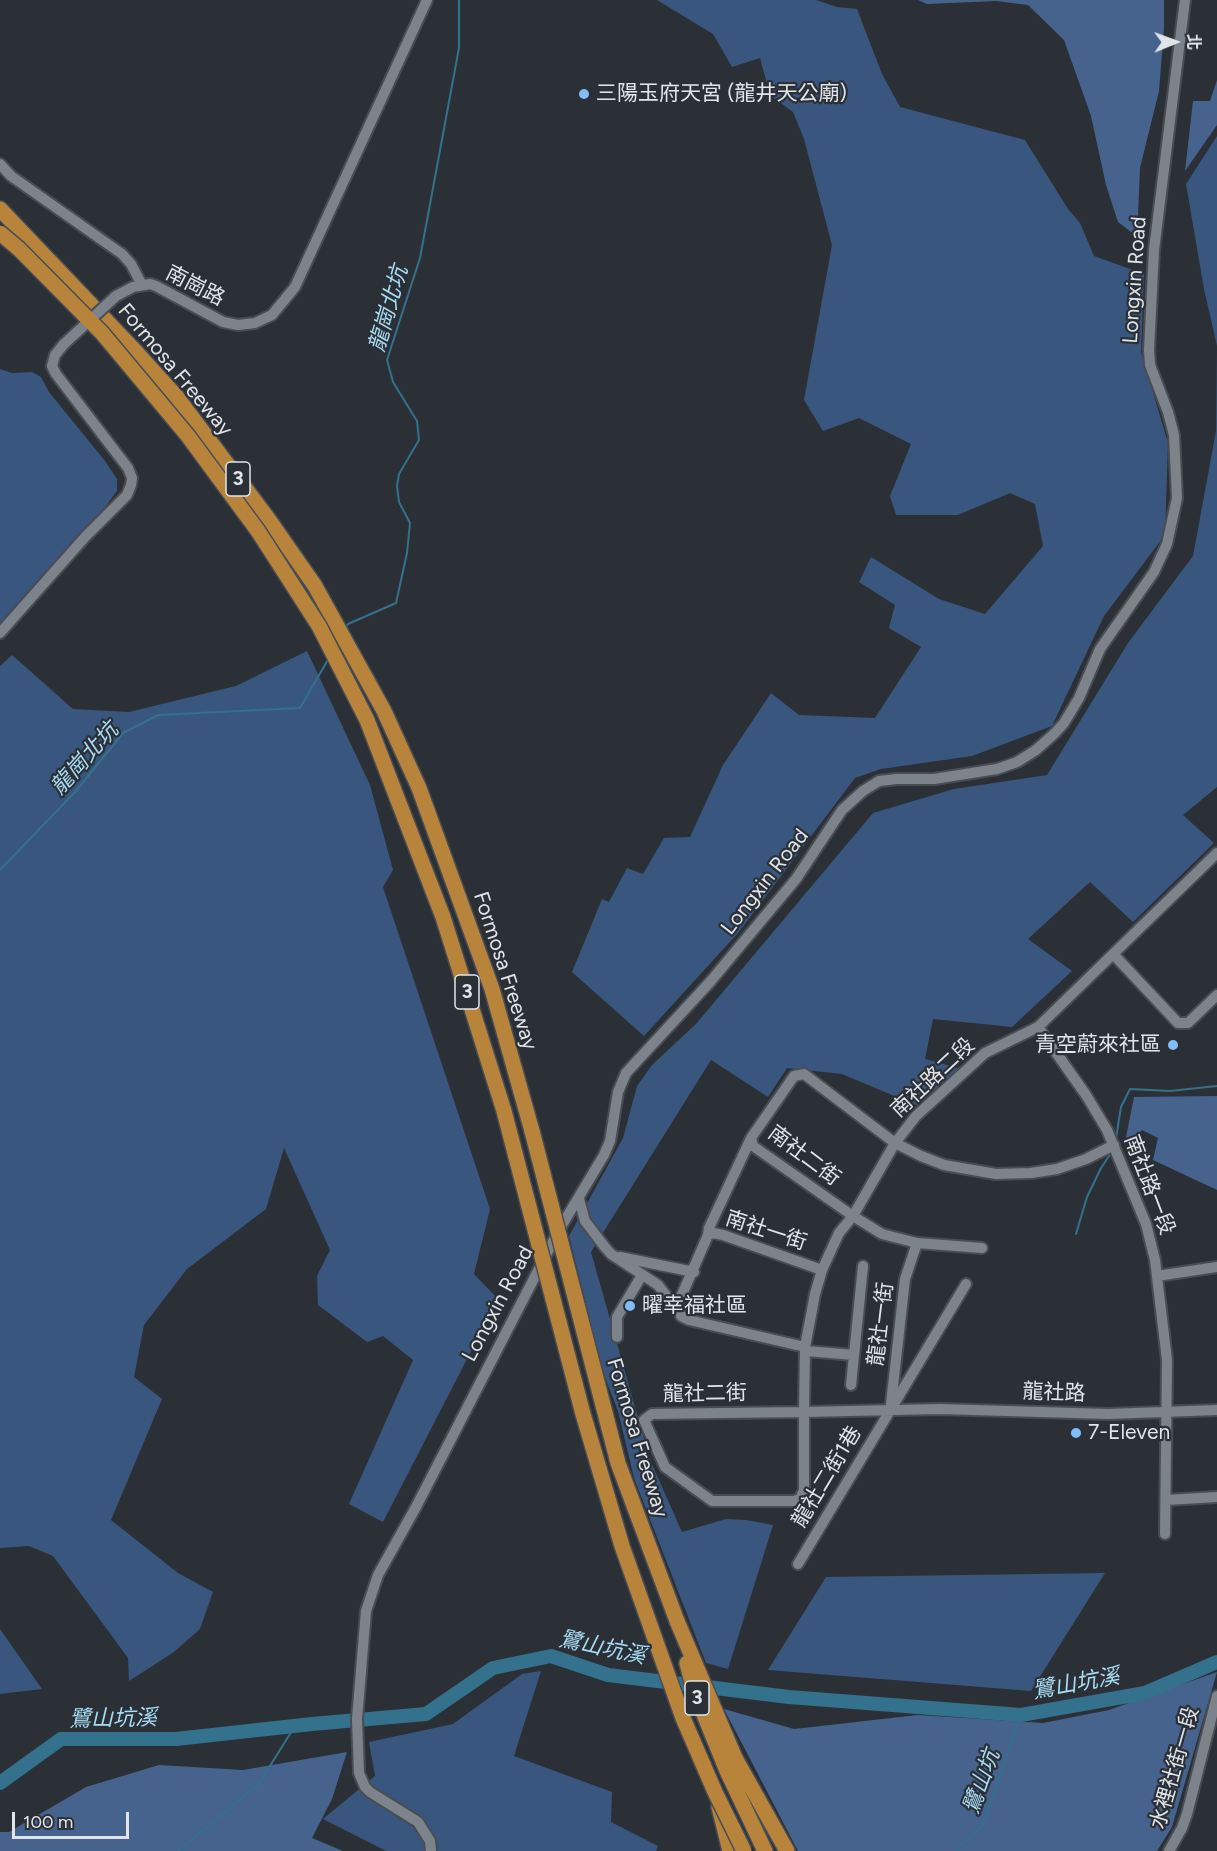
<!DOCTYPE html>
<meta charset="utf-8">
<style>
body{margin:0}
#map{position:relative;width:1217px;height:1851px;overflow:hidden;background:#2b3037;font-family:Figtree,"Noto Sans TC",sans-serif}
canvas{display:block}
.north{position:absolute;left:1145px;top:12px;width:60px;height:60px;-webkit-text-stroke:4px #2b3037;paint-order:stroke;rotate:89deg;font-size:16px;font-weight:700;line-height:24px;text-align:center;color:#e1e5e9}
.north::after{content:'';display:block;margin:auto;width:21px;height:27px;background:#e1e5e9;clip-path:polygon(50% 0,100% 100%,50% 72%,0 100%)}
.scale{position:absolute;left:12px;top:1812px;width:117px;height:27px;box-sizing:border-box;border:3px solid #e1e5e9;border-top:0;padding-left:8px;font-size:18px;line-height:21px;white-space:nowrap;color:#e1e5e9;-webkit-text-stroke:4px #2b3037;paint-order:stroke}
</style>
<div id="map">
<canvas width="1217" height="1851"></canvas>
<div class="north">北</div>
<div class="scale">100 m</div>
</div>
<script>
const ctx = document.querySelector('canvas').getContext('2d');
ctx.lineJoin = 'round';
function paint(path, color) {
  ctx.fillStyle = color;
  ctx.fill(path, 'evenodd');
}
function shape(rows) {
  const path = new Path2D();
  for (const r of rows) {
    path.moveTo(r[0], r[1]);
    for (let i = 2; i < r.length; i += 2) path.lineTo(r[i], r[i + 1]);
  }
  return path;
}
function strokePath(path, color, width, dash) {
  ctx.strokeStyle = color;
  ctx.lineWidth = width;
  ctx.lineCap = dash ? 'butt' : 'round';
  ctx.setLineDash(dash || []);
  ctx.stroke(path);
}
function drawText(font, color, halo, rows, align = 'center') {
  ctx.font = font + ' Figtree,"Noto Sans TC",sans-serif';
  ctx.lineWidth = 4.5;
  ctx.setLineDash([]);
  ctx.textBaseline = 'middle';
  ctx.strokeStyle = halo;
  ctx.fillStyle = color;
  for (const [text, x, y, turn = 0] of rows) {
    ctx.save();
    ctx.translate(x, y);
    ctx.rotate((+turn || 0) * Math.PI / 180);
    ctx.textAlign = isNaN(turn) ? turn : align;
    if (halo) ctx.strokeText(text, 0, 0);
    ctx.fillText(text, 0, 0);
    ctx.restore();
  }
}
paint(shape([
 [657,0,816,0,837,7,857,9,882,74,900,107,1025,140,1068,209,1080,223,1094,256,1144,274,1141,352,1168,443,1165,535,1104,616,1052,726,972,756,881,769,855,778,738,933,644,1036,572,972,602,899,609,902,627,868,643,874,664,838,690,837,723,765,771,693,799,715,875,718,921,647,889,628,895,605,859,582,871,557,939,599,985,614,1043,546,1035,504,1010,493,958,515,896,515,890,496,911,444,859,418,823,431,804,400,832,245,804,139,793,112,770,95,760,58,732,67,713,34],
 [1217,136,1217,787,1183,815,1214,843,1133,922,1090,882,1028,939,1072,971,1012,1027,933,1019,925,1059,962,1069,918,1106,842,1074,787,1068,768,1097,711,1060,591,1252,650,1460,682,1532,726,1519,746,1520,773,1525,728,1669,706,1663,634,1478,618,1411,602,1369,569,1236,623,1138,637,1086,652,1065,696,1024,873,813,954,789,1047,775,1128,643,1193,556,1216,431,1217,346,1204,289,1186,184],
 [0,369,12,373,32,372,41,377,49,392,105,461,117,479,117,491,70,554,0,628],
 [307,651,370,785,393,870,383,887,490,1209,474,1274,498,1299,383,1522,349,1504,413,1360,383,1336,367,1342,318,1305,317,1276,330,1250,284,1148,266,1209,187,1269,144,1325,134,1377,162,1399,111,1520,178,1573,213,1592,200,1629,174,1652,129,1681,128,1658,53,1556,29,1546,0,1548,0,666,12,655,73,709,129,712,236,686],
 [1105,1573,1031,1691,768,1670,826,1577],
 [0,1629,42,1689,0,1694],
 [541,1671,514,1756,612,1792,611,1822,658,1846,656,1851,386,1851,323,1819,375,1776,369,1742,453,1724,522,1674]
]), '#39567e');
paint(shape([
 [918,0,1164,0,1164,28,1159,91,1140,168,1138,215,1144,242,1118,222,1106,185,1091,116,1064,40,1028,5,996,1,927,4],
 [1217,80,1217,125,1185,171,1193,101,1210,101],
 [1217,1096,1217,1190,1153,1160,1158,1138,1142,1130,1132,1147,1126,1137,1134,1097],
 [1217,1672,1172,1827,1157,1851,798,1851,724,1709,794,1729,918,1715,1043,1723,1109,1710],
 [347,1752,332,1799,312,1838,343,1851,0,1851,0,1832,9,1832,86,1787,159,1765,243,1770]
]), '#45638c');
strokePath(shape([
 [345,629,348,624,396,603,407,553,410,523,399,502,397,486,399,474,419,440,417,421,393,382,387,360,420,258,459,48,459,0],
 [0,870,76,791,123,733,158,715,300,708,329,658],
 [1116,1138,1121,1107,1130,1089,1170,1091,1217,1086],
 [1076,1234,1087,1197,1101,1168,1111,1153],
 [178,1851,258,1785,295,1726],
 [958,1851,959,1847,982,1826,1021,1715]
]), '#33718c', 2);
strokePath(shape([
 [0,1783,61,1739,176,1739,312,1724,426,1714,493,1668,551,1656,608,1675,789,1697,1021,1715,1145,1693,1217,1662]
]), '#33718c', 14);
const minor = shape([
 [0,164,11,176,122,254,131,264,142,285],
 [116,296,133,287,150,284,156,286,223,322,238,325,255,323,272,315,295,287,427,0],
 [0,633,85,537,127,495,131,485,132,478,128,468,56,374,52,366,55,355,64,344],
 [1217,853,1038,1027,985,1053,916,1116,895,1143,853,1216,839,1233,822,1270,815,1294,805,1347,804,1412,804,1490,800,1499,794,1501,712,1501,665,1467,644,1420,652,1414,721,1413,804,1412,940,1409,1108,1414,1217,1410],
 [1114,955,1178,1023,1188,1023,1217,995],
 [1038,1027,1086,1095,1107,1130,1146,1224,1155,1260,1167,1360,1165,1534],
 [579,1199,585,1221,604,1246,611,1254,658,1285,678,1311],
 [708,1235,709,1228,751,1138],
 [982,1248,917,1243,882,1234,853,1216,753,1146,751,1138,794,1076,804,1074,895,1143,921,1156,944,1165,996,1174,1031,1173,1057,1169,1086,1159,1114,1145],
 [620,1257,694,1272],
 [1157,1276,1217,1267],
 [617,1337,617,1317,642,1275],
 [805,1347,689,1320,681,1316,677,1306,708,1235,713,1233,723,1235,822,1270],
 [806,1351,854,1355],
 [851,1385,863,1266],
 [891,1404,905,1279,917,1243],
 [1166,1500,1217,1497],
 [798,1564,966,1284],
 [431,1851,430,1841,418,1822,370,1792,365,1787,359,1773,357,1719,366,1611,378,1575,416,1507,559,1230,604,1155,610,1141,618,1092,626,1073,710,982,796,879,842,810,863,791,879,781,897,779,934,779,997,769,1017,762,1036,750,1055,733,1064,723,1079,698,1100,649,1154,572,1167,544,1177,498,1174,435,1168,412,1150,365,1149,350,1154,250,1185,0],
 [1169,1851,1182,1828,1187,1814,1217,1696]
]);
const highway = shape([
 [0,209,137,353,176,396,269,520,315,586,384,711,419,788,492,989,532,1131],
 [677,1621,735,1758,787,1851],
 [687,1663,694,1690,727,1771,765,1851],
 [719,1807,730,1851]
]);
strokePath(minor, '#494d53', 14);
strokePath(highway, '#494d53', 18);
strokePath(minor, '#7d838b', 10);
strokePath(highway, '#b8843c', 15);
const minorBridge = shape([
 [64,344,116,296]
]);
const highwayBridge = shape([
 [0,233,19,249,102,333,188,436,258,531,319,626,367,720,443,917,504,1111,583,1414,622,1546,683,1718,715,1792,744,1851],
 [532,1131,618,1463,677,1621]
]);
strokePath(minorBridge, '#494d53', 14, []);
strokePath(highwayBridge, '#494d53', 18, []);
strokePath(minorBridge, '#7d838b', 10);
strokePath(highwayBridge, '#b8843c', 15);
for (const [x, y, r, color] of [
 [584,94,6,"#81bdfa"],
 [1173,1045,6,"#81bdfa"],
 [630,1306,6,"#81bdfa"],
 [1076,1433,6,"#81bdfa"]
]) {
  const dot = new Path2D();
  dot.arc(x, y, r, 0, 2 * Math.PI);
  ctx.fillStyle = color;
  ctx.fill(dot);
  strokePath(dot, '#2b3037', 2);
}
for (const [x, y, w] of [
 [238,479,24],
 [467,992,24],
 [697,1698,24]
]) {
  const box = new Path2D();
  box.roundRect(x - w / 2, y - 17, w, 34, 4.5);
  ctx.fillStyle = '#2b3037';
  ctx.fill(box);
  strokePath(box, '#e1e5e9', 1.5);
}
drawText('bold 20px', '#e1e5e9', null, [
 ["3",238,479],
 ["3",467,992],
 ["3",697,1698]
]);
drawText('21px', '#e1e5e9', '#2b3037', [
 ["三陽玉府天宮 (龍井天公廟)",596,94],
 ["青空蔚來社區",1161,1045,"right"],
 ["曜幸福社區",642,1306],
 ["7-Eleven",1088,1433]
], 'left');
drawText('21px', '#e1e5e9', '#2b3037', [
 ["Longxin Road",1135,280,-86],
 ["南崗路",195,286,27],
 ["Formosa Freeway",175,370,50],
 ["Longxin Road",765,882,-52],
 ["Formosa Freeway",505,971,72],
 ["南社路二段",933,1078,-43],
 ["南社二街",804,1156,37],
 ["南社路一段",1149,1185,69],
 ["南社一街",766,1231,18],
 ["Longxin Road",498,1304,-62],
 ["龍社一街",881,1324,-83],
 ["龍社路",1054,1393,2],
 ["龍社二街",705,1394,-1],
 ["Formosa Freeway",637,1438,73],
 ["龍社二街1巷",827,1477,-59],
 ["水裡社街一段",1175,1768,-74]
]);
drawText('italic 22px', '#a8dcf5', '#2b3037', [
 ["龍崗北坑",389,309,-74],
 ["龍崗北坑",85,759,-48],
 ["鷺山坑溪",602,1648,12],
 ["鷺山坑溪",1076,1684,-10],
 ["鷺山坑溪",113,1719,-1],
 ["鷺山坑",982,1782,-70]
]);
</script>
